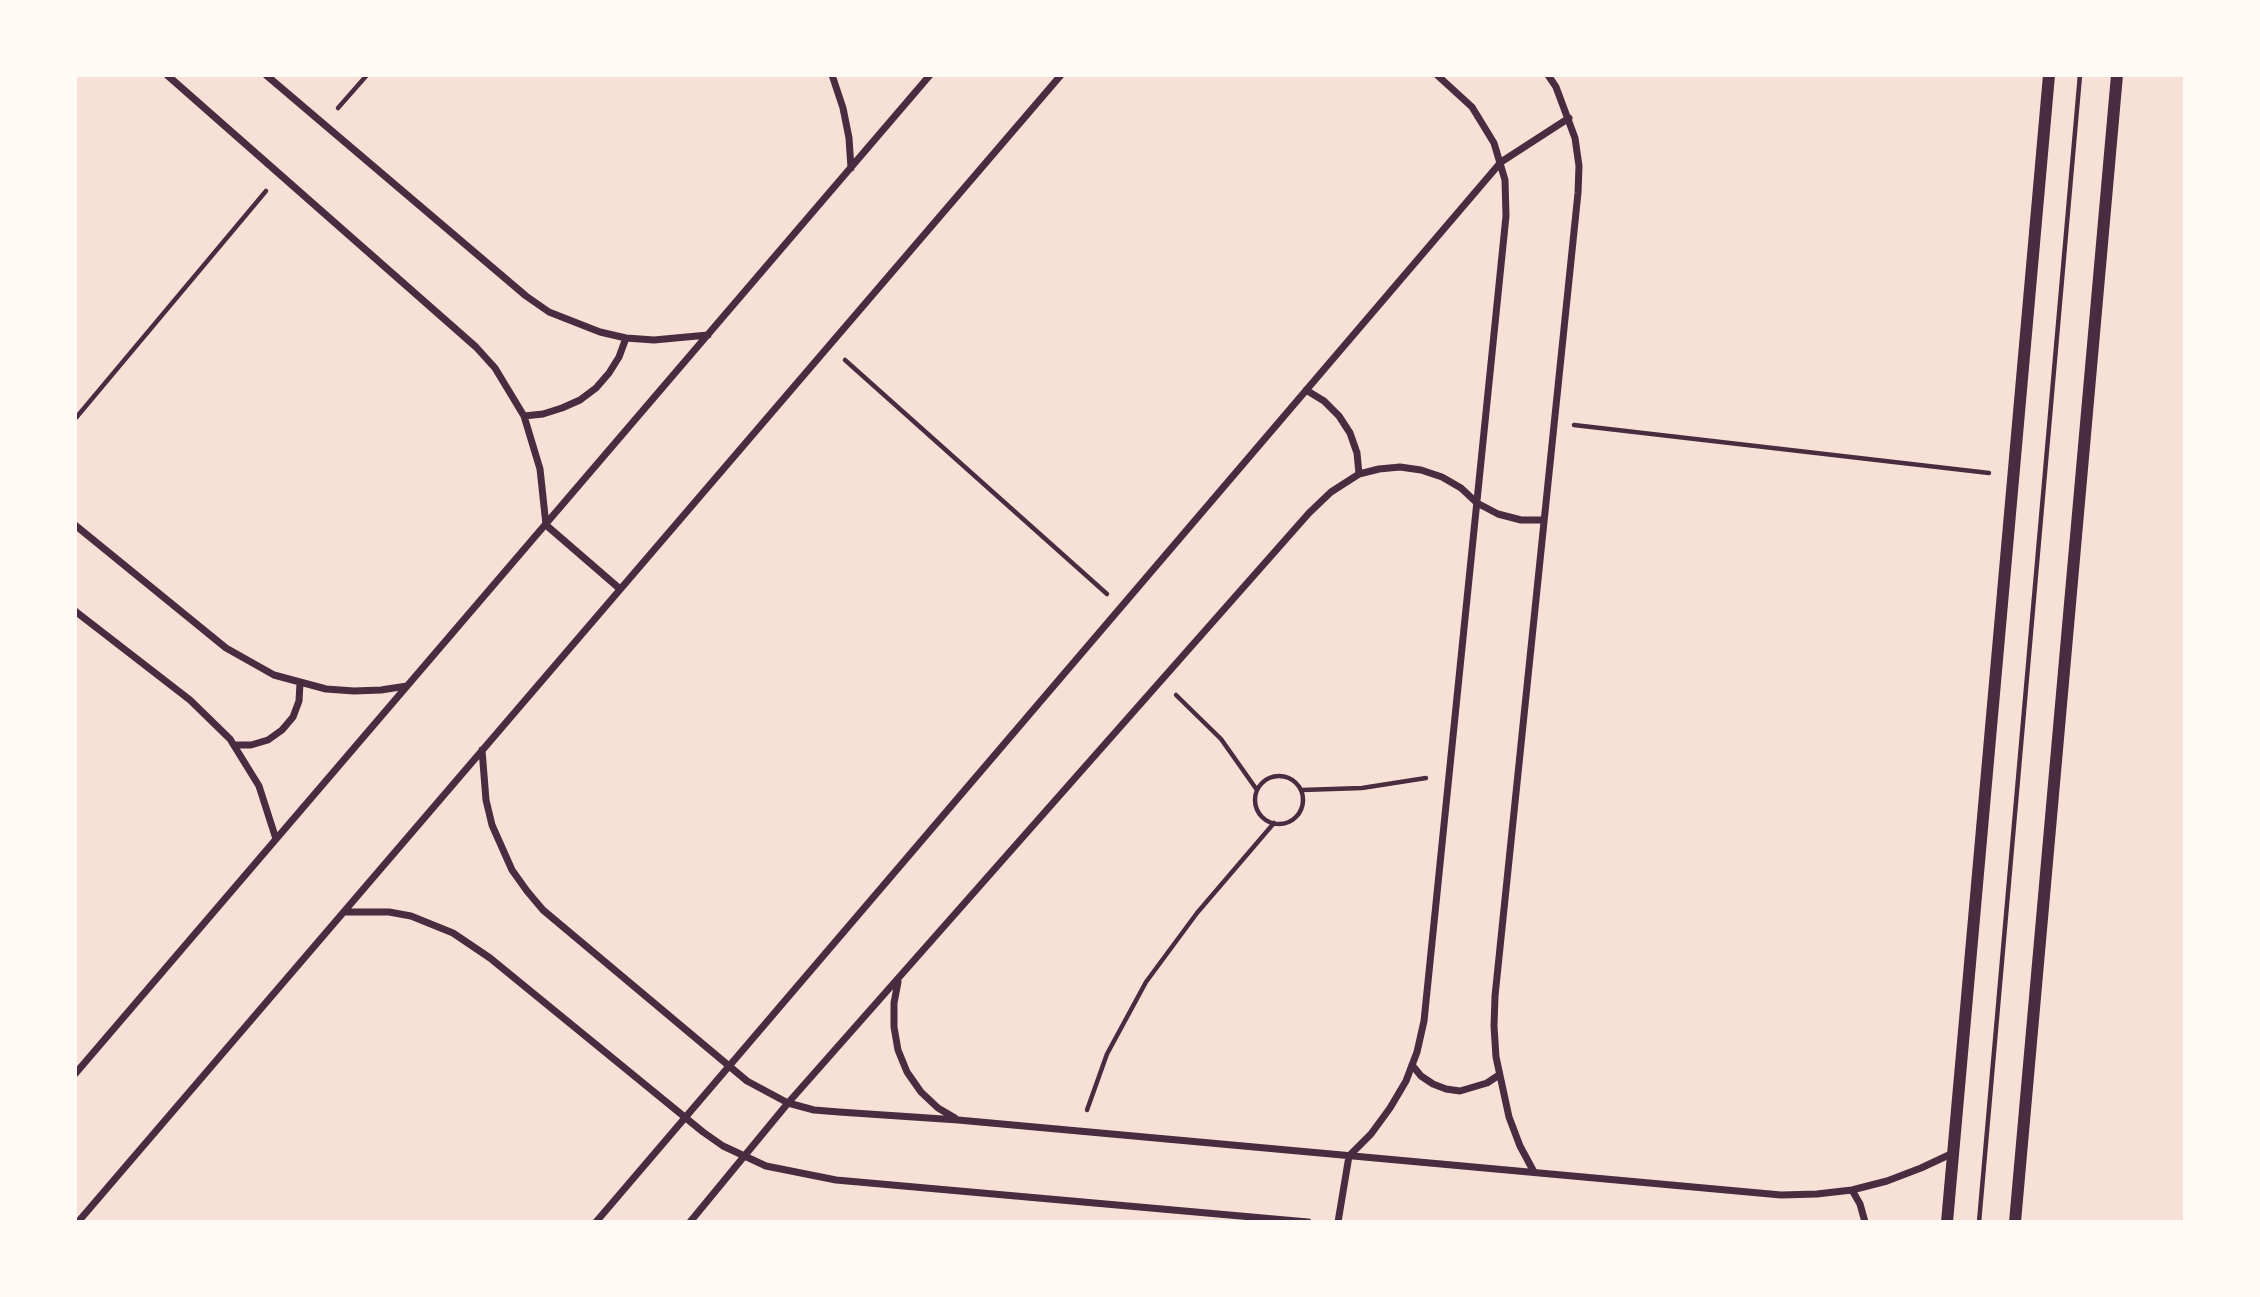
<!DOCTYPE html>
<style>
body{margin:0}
#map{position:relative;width:2260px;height:1297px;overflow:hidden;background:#f7e1d7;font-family:Overpass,sans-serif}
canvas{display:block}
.frame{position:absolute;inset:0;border:77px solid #fffaf5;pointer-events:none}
</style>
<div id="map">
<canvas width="2260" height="1297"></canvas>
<div class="frame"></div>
</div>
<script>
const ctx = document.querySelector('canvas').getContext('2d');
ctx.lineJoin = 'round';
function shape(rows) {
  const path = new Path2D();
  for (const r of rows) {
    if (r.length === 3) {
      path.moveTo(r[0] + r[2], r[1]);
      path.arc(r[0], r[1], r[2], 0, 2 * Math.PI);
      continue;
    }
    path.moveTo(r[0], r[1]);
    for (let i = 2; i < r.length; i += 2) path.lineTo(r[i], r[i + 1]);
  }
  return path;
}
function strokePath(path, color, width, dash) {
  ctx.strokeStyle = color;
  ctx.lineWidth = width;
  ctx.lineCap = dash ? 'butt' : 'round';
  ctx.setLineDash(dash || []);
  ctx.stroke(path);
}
strokePath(shape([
 [338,108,367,75],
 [845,360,1107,594],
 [75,419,266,191],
 [1574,425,1989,473],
 [1176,695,1221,739,1257,790],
 [1279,800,24],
 [1302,790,1362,788,1426,778],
 [1087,1110,1107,1054,1146,982,1197,913,1274,823],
 [1979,1222,2080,75]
]), '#4a2c40', 4.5);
strokePath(shape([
 [167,75,476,347,495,368,524,416,540,469,546,525,620,589],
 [266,75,526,296,549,312,600,332,626,338,654,340,708,335],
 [832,75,843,108,849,138,851,168],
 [1306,390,1324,401,1339,416,1350,433,1357,453,1359,474],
 [524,416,543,414,562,408,580,400,596,388,609,373,619,357,626,338],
 [75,525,226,648,274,675,326,689,354,691,381,690,407,686],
 [75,611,190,700,230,739,259,786,276,839],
 [234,745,251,745,268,740,282,730,293,717,299,701,300,683],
 [482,750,486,800,492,825,512,870,527,891,543,910,747,1081,788,1103,814,1110,839,1112,958,1120,1781,1195,1817,1194,1852,1190,1887,1181,1921,1168,1953,1153],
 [344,912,389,912,411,916,453,933,490,958,703,1132,723,1146,766,1166,836,1180,1308,1222],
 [898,982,894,1003,894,1027,898,1050,907,1072,921,1092,938,1108,955,1118],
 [1412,1065,1421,1076,1433,1084,1446,1089,1460,1091,1487,1083,1499,1075],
 [75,1074,930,75],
 [1534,1172,1520,1146,1509,1117,1496,1057,1494,1026,1495,996,1578,193,1579,166,1575,138,1556,87,1548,75],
 [1852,1190,1860,1204,1865,1222],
 [78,1222,1061,75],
 [596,1222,1501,162,1569,118],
 [690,1222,788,1103,1309,513,1331,492,1359,474,1379,469,1400,467,1421,470,1442,477,1461,488,1477,503,1498,514,1521,520,1544,520],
 [1338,1222,1349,1156,1371,1134,1390,1108,1406,1081,1417,1052,1424,1021,1506,216,1505,180,1494,143,1472,107,1437,75]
]), '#4a2c40', 7);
strokePath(shape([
 [1947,1222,2049,75],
 [2015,1222,2117,75]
]), '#4a2c40', 12);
</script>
